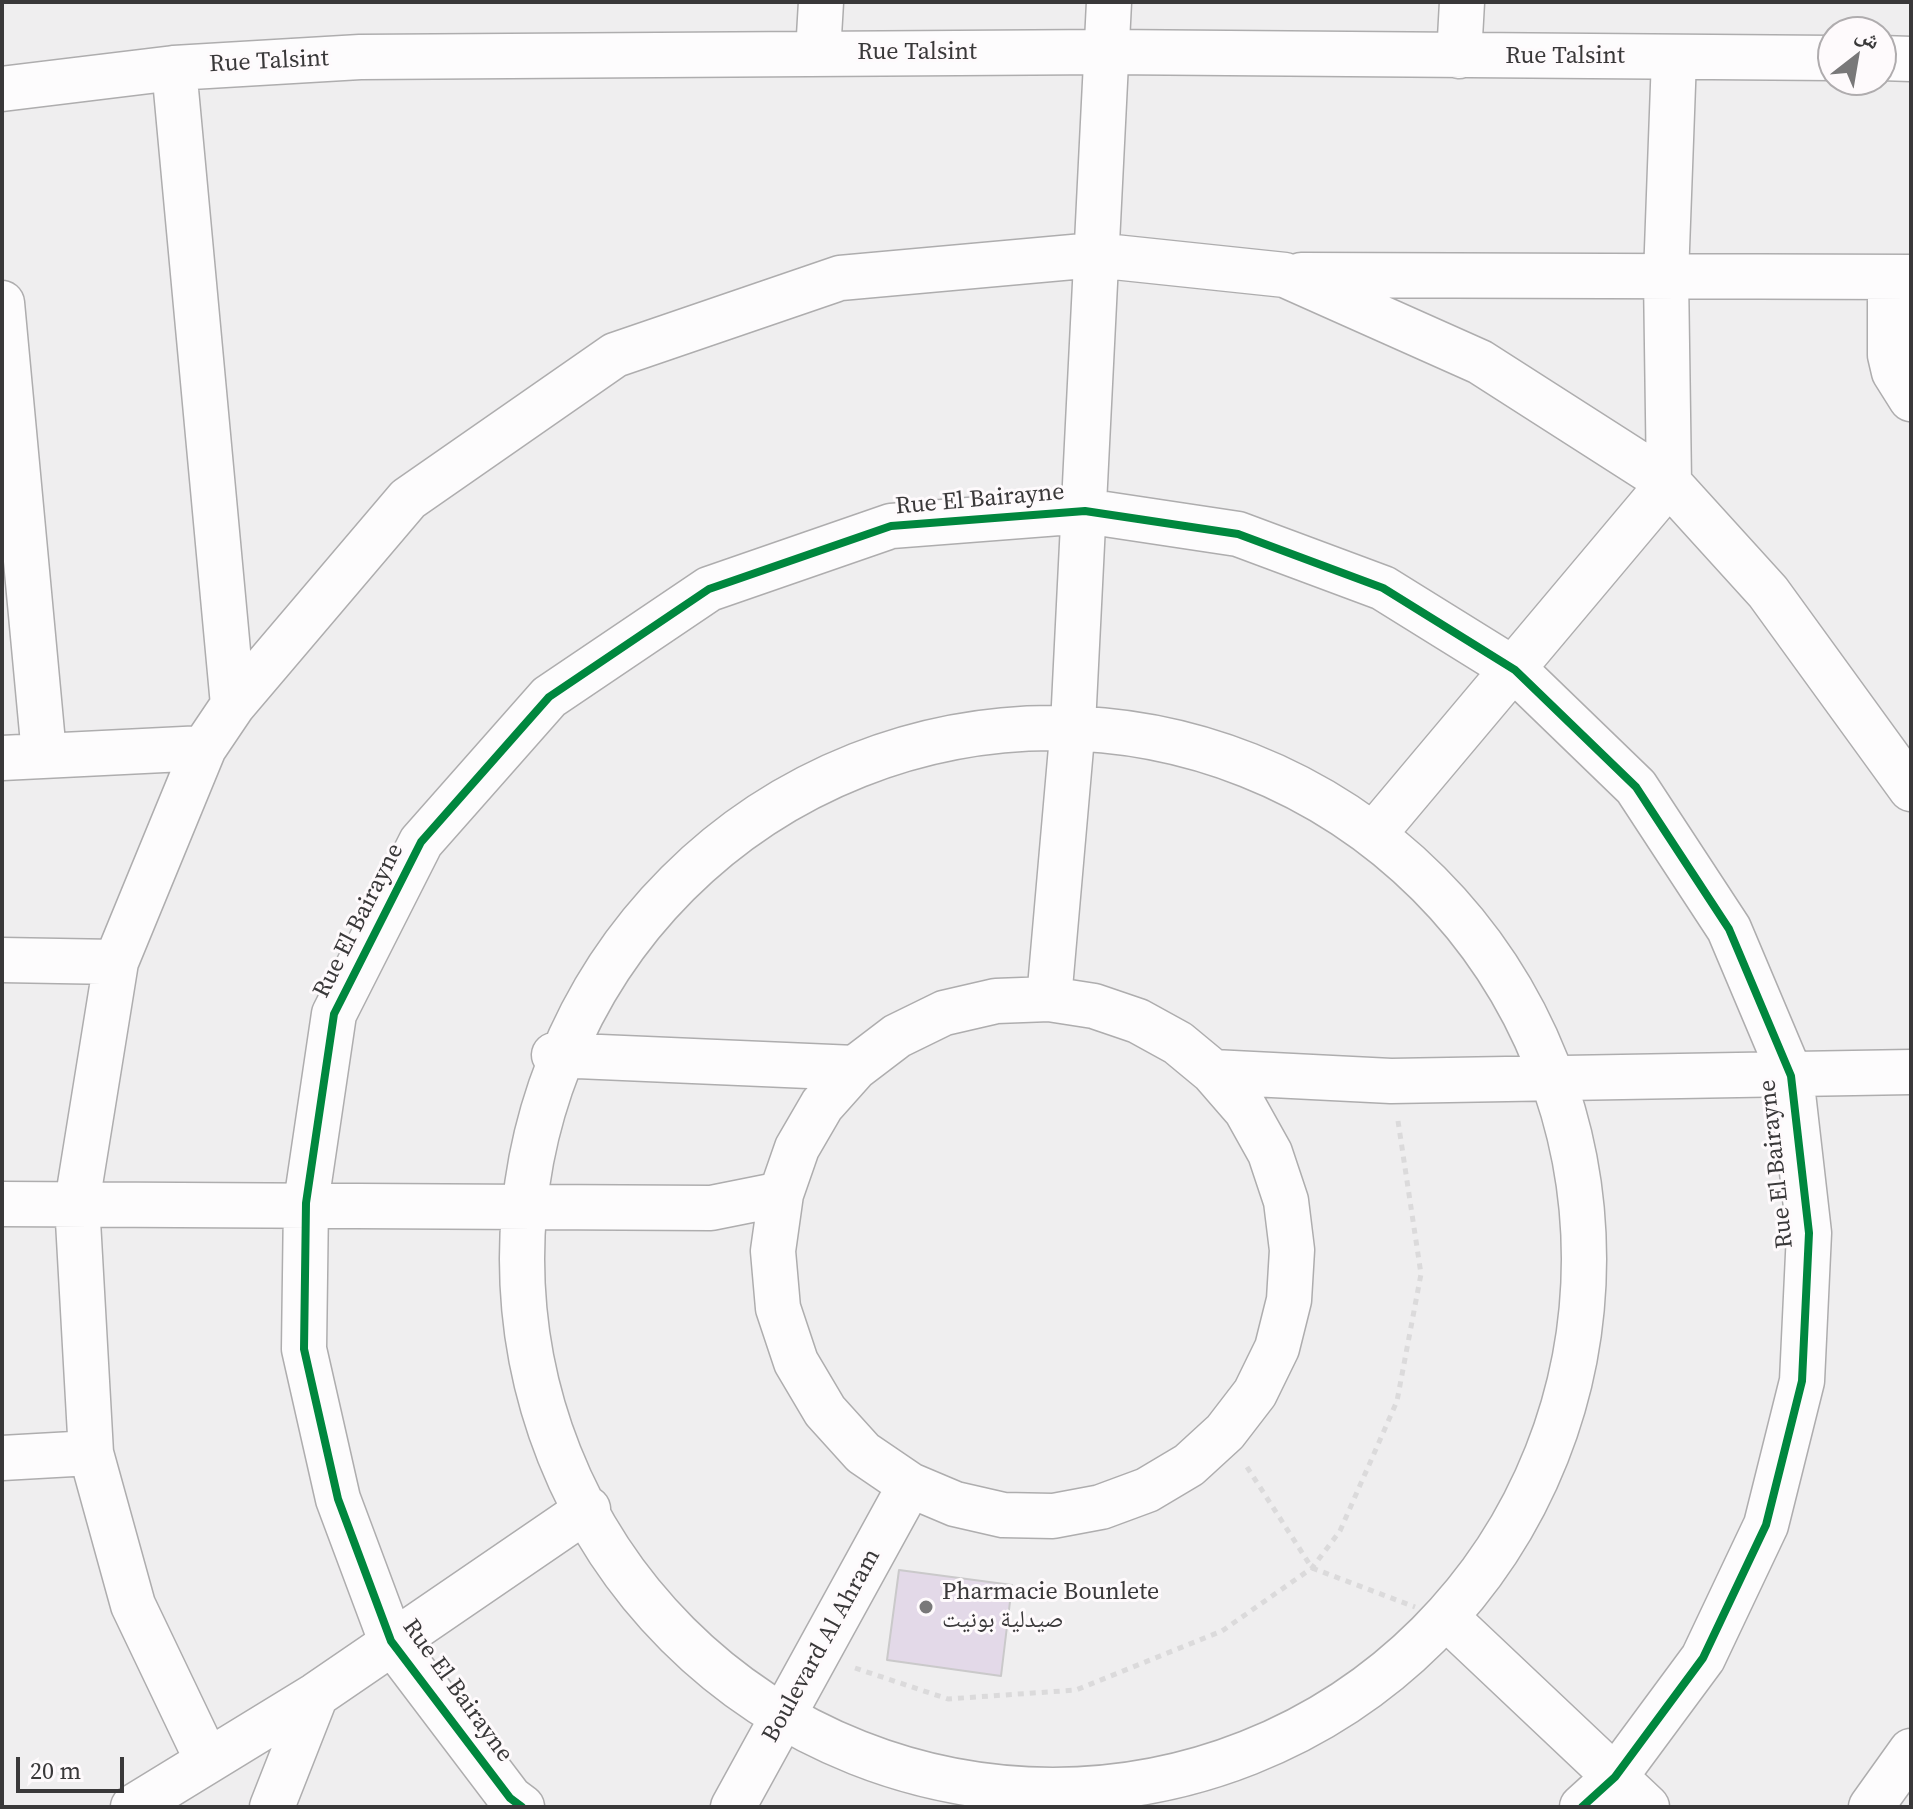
<!DOCTYPE html>
<meta charset="utf-8">
<style>
body{margin:0}
#map{position:relative;width:1913px;height:1809px;overflow:hidden;background:#efeeef;font-family:"Source Serif 4","Noto Naskh Arabic",serif}
canvas{display:block}
.frame{position:absolute;inset:0;border:4px solid #393839;pointer-events:none}
.north{position:absolute;left:1817px;top:16px;width:80px;height:80px;box-sizing:border-box;background:#fefafc;border:2px solid #afacae;border-radius:50%;rotate:31deg;font-size:22px;font-weight:700;line-height:32px;text-align:center;color:#393839}
.north::after{content:'';display:block;margin:auto;width:28px;height:36px;background:#797879;clip-path:polygon(50% 0,100% 100%,50% 72%,0 100%)}
.scale{position:absolute;left:16px;top:1757px;width:108px;height:36px;box-sizing:border-box;border:4px solid #393839;border-top:0;padding-left:10px;font-size:24px;line-height:28px;white-space:nowrap;color:#393839;-webkit-text-stroke:6px #fefafc;paint-order:stroke}
</style>
<div id="map">
<canvas width="1913" height="1809"></canvas>
<div class="frame"></div>
<div class="north">ش</div>
<div class="scale">20 m</div>
</div>
<script>
const ctx = document.querySelector('canvas').getContext('2d');
ctx.lineJoin = 'round';
function paint(path, color) {
  ctx.fillStyle = color;
  ctx.fill(path, 'evenodd');
}
function shape(rows) {
  const path = new Path2D();
  for (const r of rows) {
    if (r.length === 3) {
      path.moveTo(r[0] + r[2], r[1]);
      path.arc(r[0], r[1], r[2], 0, 2 * Math.PI);
      continue;
    }
    path.moveTo(r[0], r[1]);
    for (let i = 2; i < r.length; i += 2) path.lineTo(r[i], r[i + 1]);
  }
  return path;
}
function strokePath(path, color, width, dash) {
  ctx.strokeStyle = color;
  ctx.lineWidth = width;
  ctx.lineCap = dash ? 'butt' : 'round';
  ctx.setLineDash(dash || []);
  ctx.stroke(path);
}
function drawText(font, color, halo, rows, align = 'center') {
  ctx.font = font + ' "Source Serif 4","Noto Naskh Arabic",serif';
  ctx.lineWidth = 6;
  ctx.setLineDash([]);
  ctx.textBaseline = 'middle';
  ctx.strokeStyle = halo;
  ctx.fillStyle = color;
  for (const [text, x, y, turn = 0] of rows) {
    ctx.save();
    ctx.translate(x, y);
    ctx.rotate((+turn || 0) * Math.PI / 180);
    ctx.textAlign = isNaN(turn) ? turn : align;
    if (halo) ctx.strokeText(text, 0, 0);
    ctx.fillText(text, 0, 0);
    ctx.restore();
  }
}
const building = shape([
 [899,1570,1012,1585,1001,1676,887,1660,899,1570]
]);
paint(building, '#e3d9e8');
strokePath(building, '#cac9ca', 2);
const minor = shape([
 [818,53,821,2],
 [1459,56,1462,2],
 [1881,58,1911,59],
 [174,68,233,705],
 [2,89,174,68,360,57,1107,52,1833,58],
 [1301,275,1911,277],
 [1890,277,1890,355,1894,372,1911,399],
 [2,303,44,754],
 [1053,1259,531],
 [2,758,204,748],
 [1374,834,1669,483,1666,276,1674,58],
 [2,960,116,962],
 [1049,999,1073,725,1109,2],
 [554,1055,855,1068],
 [1213,1072,1246,1110,1270,1153,1286,1201,1292,1250,1289,1300,1277,1348,1255,1393,1225,1432,1189,1465,1147,1490,1101,1507,1053,1516,1003,1515,955,1504,910,1485,863,1453,825,1411,796,1362,778,1308,773,1251,781,1194,797,1148,822,1105,855,1068,897,1036,944,1013,996,1001,1049,999,1094,1006,1138,1021,1178,1043,1213,1072,1391,1081,1911,1072],
 [2,1204,711,1208,781,1194],
 [2,1458,91,1453],
 [1449,1620,1647,1807],
 [207,1760,133,1605,91,1453,77,1203,116,962,204,748,233,705,408,499,615,355,840,278,1095,255,1285,275,1480,362,1669,483,1768,592,1911,789],
 [133,1807,316,1695,588,1509],
 [272,1807,316,1695],
 [522,1807,510,1798,391,1641,338,1499,304,1349,306,1203,334,1014,421,842,549,697,709,589,891,526,1085,511,1238,534,1383,588,1515,670,1636,787,1729,929,1791,1076,1809,1233,1802,1381,1766,1525,1703,1658,1615,1777,1582,1807],
 [733,1807,910,1485],
 [1871,1807,1911,1751]
]);
strokePath(minor, '#aeadae', 47);
strokePath(shape([
 [1247,1467,1312,1568,1415,1607],
 [855,1668,948,1699,1076,1690,1222,1631,1312,1568,1340,1531,1397,1401,1421,1274,1398,1121]
]), '#dbdadb', 5, [6, 6]);
strokePath(minor, '#fdfcfd', 44);
strokePath(shape([
 [522,1807,510,1798,391,1641,338,1499,304,1349,306,1203,334,1014,421,842,549,697,709,589,891,526,1085,511,1238,534,1383,588,1515,670,1636,787,1729,929,1791,1076,1809,1233,1802,1381,1766,1525,1703,1658,1615,1777,1582,1807]
]), '#00873e', 8);
for (const [x, y, r, color] of [
 [926,1607,8,"#797879"]
]) {
  const dot = new Path2D();
  dot.arc(x, y, r, 0, 2 * Math.PI);
  ctx.fillStyle = color;
  ctx.fill(dot);
  strokePath(dot, '#fefafc', 3);
}
drawText('24px', '#393839', '#fefafc', [
 ["Rue Talsint",917,53],
 ["Rue Talsint",1565,57],
 ["Rue Talsint",269,62,-3],
 ["Rue El Bairayne",980,500,-5],
 ["Rue El Bairayne",359,921,-63],
 ["Rue El Bairayne",1777,1164,-96],
 ["Boulevard Al Ahram",822,1646,-61],
 ["Rue El Bairayne",457,1691,54]
]);
drawText('24px', '#393839', '#fefafc', [
 ["Pharmacie Bounlete",942,1593],
 ["صيدلية بونيت",942,1621]
], 'left');
</script>
